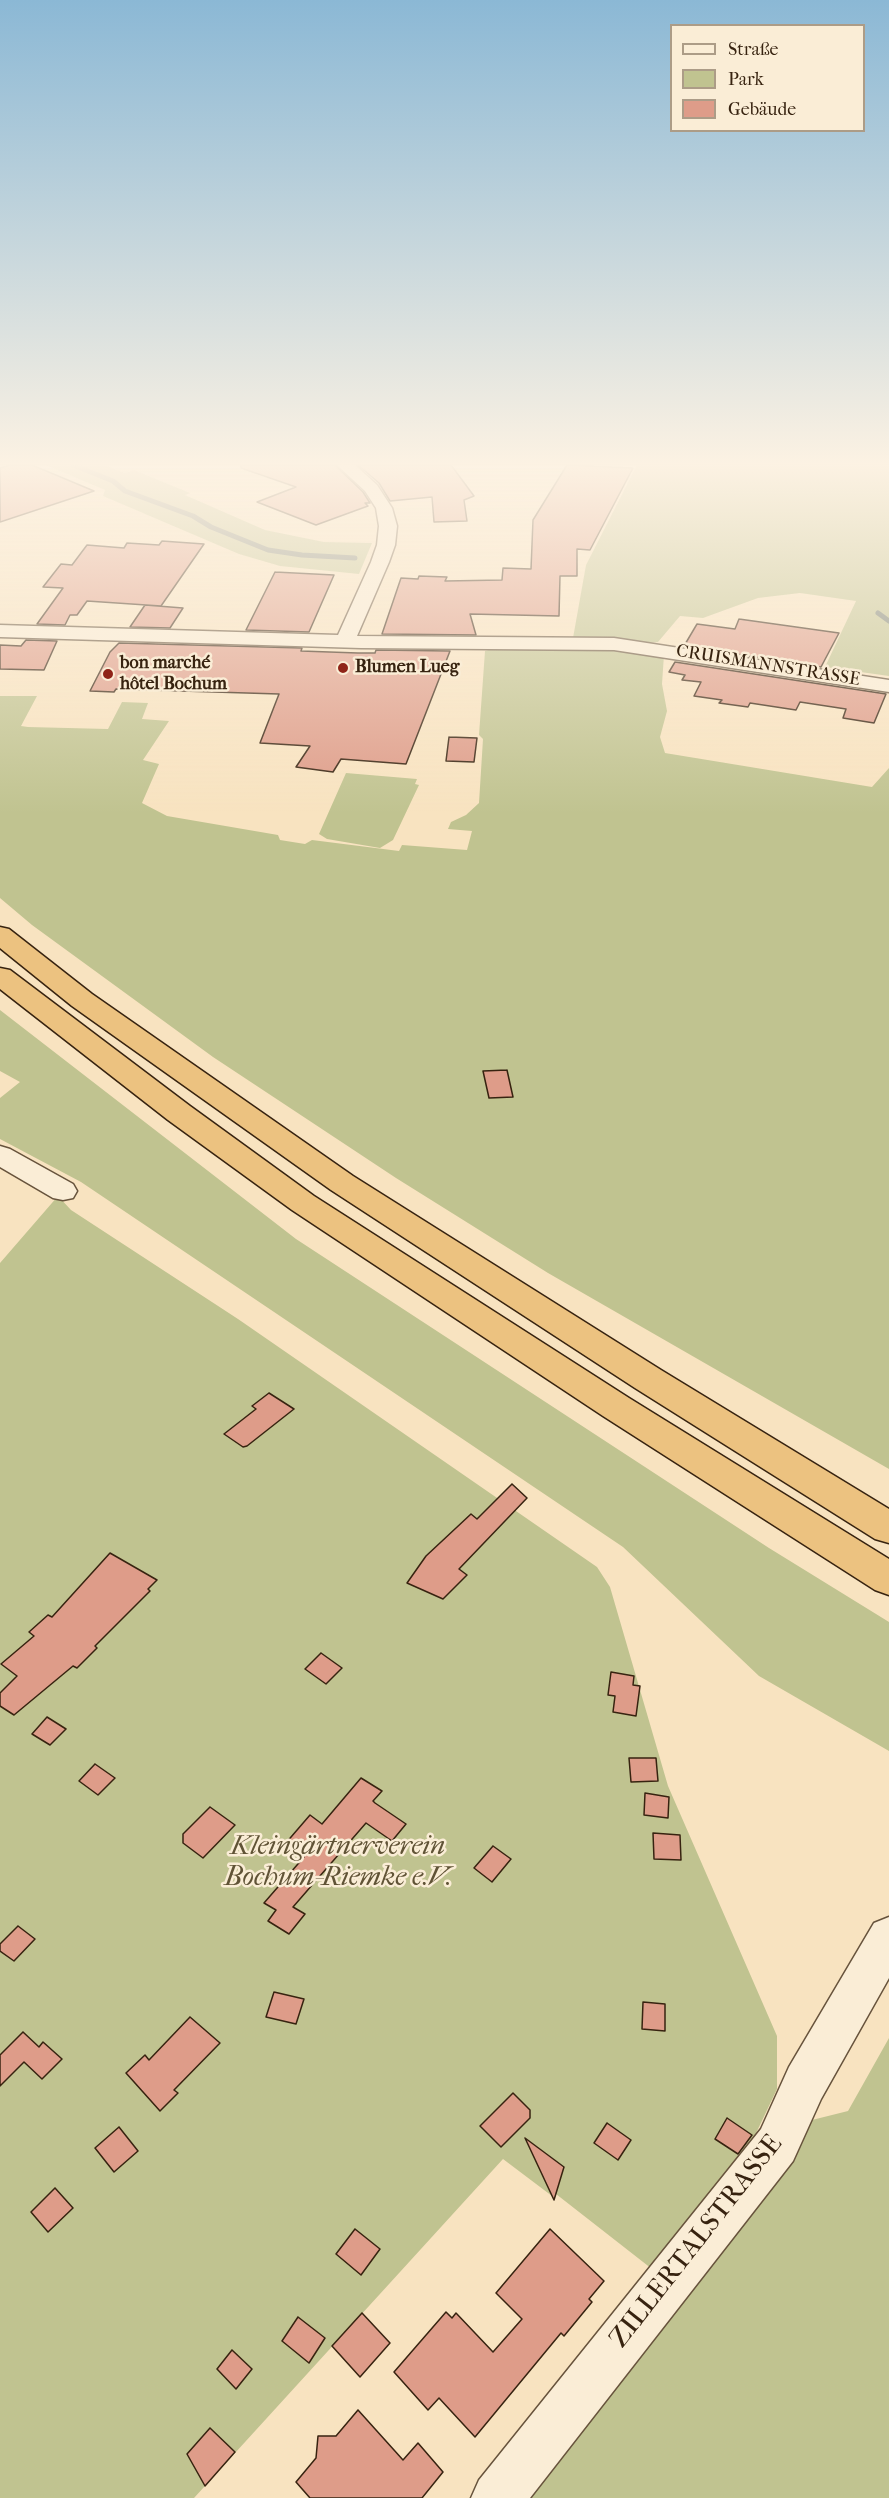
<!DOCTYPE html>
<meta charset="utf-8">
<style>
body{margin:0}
#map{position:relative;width:889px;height:2498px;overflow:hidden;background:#f8e3c0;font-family:"IM FELL French Canon",serif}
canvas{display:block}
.legend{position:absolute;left:670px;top:24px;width:195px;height:108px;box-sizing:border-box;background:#faedd6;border:2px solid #ac9c87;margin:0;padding:8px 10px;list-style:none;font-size:18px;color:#372310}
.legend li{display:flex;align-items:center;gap:12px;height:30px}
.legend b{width:30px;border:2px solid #ac9c87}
</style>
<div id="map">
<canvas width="889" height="2498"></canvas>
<ul class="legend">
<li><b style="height:8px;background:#faedd6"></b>Straße</li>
<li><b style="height:16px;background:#c0c390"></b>Park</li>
<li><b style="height:16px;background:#de9c89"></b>Gebäude</li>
</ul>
</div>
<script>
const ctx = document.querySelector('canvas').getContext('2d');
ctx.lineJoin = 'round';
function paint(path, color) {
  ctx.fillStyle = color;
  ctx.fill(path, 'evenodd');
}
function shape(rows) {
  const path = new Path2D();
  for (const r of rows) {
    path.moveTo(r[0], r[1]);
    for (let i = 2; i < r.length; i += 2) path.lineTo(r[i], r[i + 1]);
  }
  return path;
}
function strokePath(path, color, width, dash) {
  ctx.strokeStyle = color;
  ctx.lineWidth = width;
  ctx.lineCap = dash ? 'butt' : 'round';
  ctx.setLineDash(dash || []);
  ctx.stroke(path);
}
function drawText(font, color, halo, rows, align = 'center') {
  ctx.font = font + ' "IM FELL French Canon",serif';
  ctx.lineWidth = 5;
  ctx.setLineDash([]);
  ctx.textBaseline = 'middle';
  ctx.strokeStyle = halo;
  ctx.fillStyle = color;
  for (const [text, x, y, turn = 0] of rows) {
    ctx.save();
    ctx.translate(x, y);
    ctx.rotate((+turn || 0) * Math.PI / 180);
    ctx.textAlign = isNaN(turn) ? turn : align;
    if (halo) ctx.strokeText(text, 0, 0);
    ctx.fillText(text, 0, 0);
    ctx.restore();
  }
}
paint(shape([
 [46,465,104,465,125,473,134,470,190,493,185,495,265,530,324,542,372,543,359,574,280,566,239,554,103,496,105,490],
 [637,465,889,465,889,676,825,667,856,601,800,593,758,598,703,618,680,616,658,642,648,643,573,638,586,565],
 [500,647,621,650,664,655,662,684,667,711,660,737,665,753,872,787,889,768,889,1469,548,1273,396,1178,213,1057,32,925,0,898,0,696,37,696,21,726,28,727,108,729,122,702,148,703,142,719,169,721,143,760,159,764,142,803,167,816,278,835,280,840,305,844,312,840,399,851,402,845,467,850,472,831,448,829,451,822,466,815,479,803,483,739,479,735,485,651],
 [346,773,417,779,415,784,419,785,393,840,380,848,327,839,319,834],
 [0,1010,296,1239,769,1548,889,1622,889,1751,759,1676,623,1547,81,1182,0,1139,0,1098,20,1082,0,1071],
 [58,1196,71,1210,238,1319,597,1567,610,1587,668,1786,777,2036,777,2089,749,2148,661,2276,556,2194,552,2196,503,2159,194,2498,0,2498,0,1263],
 [889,2038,889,2498,515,2498,808,2121,848,2111]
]), '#c0c390');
strokePath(shape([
 [73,465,113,481,125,491,193,516,211,527,268,550,302,555,355,558],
 [878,613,889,621]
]), '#757f75', 5);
const building = shape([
 [10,465,32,465,94,491,0,522,0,468,10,465],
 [241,465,335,465,363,492,370,503,365,503,368,506,316,525,257,502,296,487,241,468,241,465],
 [358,465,451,465,474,496,464,500,467,521,434,522,432,497,390,501,379,483,358,465],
 [567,465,633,468,590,550,577,549,577,576,560,576,559,616,470,614,476,635,382,634,401,578,418,579,419,576,447,577,445,581,502,580,503,568,531,569,533,520,567,465],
 [162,541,204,544,161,606,87,601,77,615,70,615,65,625,37,624,63,588,43,587,61,564,72,565,87,545,124,548,127,543,159,545,162,541],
 [275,572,334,575,309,632,246,630,275,572],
 [145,605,183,608,170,628,130,627,145,605],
 [739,619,839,633,821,667,684,646,697,624,735,629,739,619],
 [26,640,57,641,44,670,0,669,0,645,21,646,26,640],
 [119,643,302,648,301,651,358,653,375,653,376,650,450,651,406,764,341,759,333,772,296,767,310,746,260,743,279,694,116,689,114,692,90,691,110,652,119,643],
 [675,662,886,694,874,723,843,718,846,709,800,702,796,710,750,703,748,707,719,703,722,700,694,696,701,682,682,680,685,675,669,672,675,662],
 [449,737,477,738,474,762,446,761,449,737],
 [507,1070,513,1097,489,1098,483,1071,507,1070],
 [269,1393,294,1409,247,1446,243,1447,224,1434,256,1409,252,1406,269,1393],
 [512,1484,527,1498,459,1569,467,1575,443,1599,407,1583,426,1556,471,1514,477,1519,512,1484],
 [110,1553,157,1580,148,1589,150,1591,95,1646,97,1648,77,1668,73,1666,14,1715,0,1706,0,1693,17,1676,1,1664,34,1636,29,1632,48,1615,52,1617,110,1553],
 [321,1653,342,1668,326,1684,305,1669,321,1653],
 [611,1672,634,1676,633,1685,640,1686,636,1716,613,1712,615,1696,608,1695,611,1672],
 [47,1717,66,1729,50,1745,32,1734,47,1717],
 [629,1758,656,1758,658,1781,631,1782,629,1758],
 [95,1764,115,1778,98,1795,79,1781,95,1764],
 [361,1778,382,1791,373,1801,375,1803,406,1824,392,1841,366,1823,293,1907,305,1914,289,1934,268,1921,276,1910,264,1903,304,1857,285,1844,310,1815,322,1824,361,1778],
 [645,1793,669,1797,668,1818,644,1815,645,1793],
 [210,1807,235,1825,203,1858,183,1843,183,1834,210,1807],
 [653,1833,680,1835,681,1860,654,1859,653,1833],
 [493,1846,511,1859,492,1882,474,1868,493,1846],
 [18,1926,35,1939,14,1961,0,1951,0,1944,18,1926],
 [274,1992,304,1999,296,2024,266,2017,274,1992],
 [643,2002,665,2004,665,2031,642,2029,643,2002],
 [190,2017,220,2043,174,2090,178,2093,160,2111,126,2073,145,2055,149,2060,190,2017],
 [23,2032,39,2047,43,2042,62,2059,42,2079,24,2062,0,2086,0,2055,23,2032],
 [513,2093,530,2110,530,2118,501,2147,480,2126,513,2093],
 [727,2118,752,2135,738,2154,715,2139,727,2118],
 [607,2123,631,2140,618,2160,594,2143,607,2123],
 [119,2127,138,2151,114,2172,95,2148,119,2127],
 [525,2138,564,2167,554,2200,525,2138],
 [55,2188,73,2208,48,2232,31,2212,55,2188],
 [355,2229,380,2249,361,2275,336,2254,355,2229],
 [550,2229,604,2281,589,2299,592,2302,564,2336,561,2333,475,2437,439,2398,428,2410,394,2372,446,2312,452,2318,456,2313,493,2352,522,2319,496,2293,550,2229],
 [362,2313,390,2343,360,2377,332,2346,362,2313],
 [298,2317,325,2338,309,2363,282,2341,298,2317],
 [232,2350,252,2369,236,2389,217,2369,232,2350],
 [358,2410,403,2460,418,2443,443,2472,422,2498,310,2498,296,2482,316,2458,318,2436,336,2436,358,2410],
 [210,2428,235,2452,205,2486,187,2454,210,2428]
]);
paint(building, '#de9c89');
strokePath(building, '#372310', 1.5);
const minor = shape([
 [337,465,355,465,377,485,392,508,397,526,395,545,389,562,357,636,614,638,889,680,889,692,614,650,361,648,0,637,0,625,338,635,371,562,377,545,379,526,376,508,365,491,337,465],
 [0,1146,10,1149,73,1184,77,1191,73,1198,63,1200,53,1198,0,1167,0,1146],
 [889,1917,889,1978,821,2099,793,2161,530,2498,471,2498,479,2480,761,2129,789,2067,874,1923,889,1917]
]);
const highway = shape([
 [0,927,9,929,92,994,353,1176,661,1370,889,1509,889,1543,875,1539,635,1388,331,1190,72,1006,0,948,0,927],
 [0,968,10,970,190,1106,314,1196,629,1398,889,1559,889,1595,875,1590,603,1416,292,1210,168,1120,0,989,0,968]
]);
strokePath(minor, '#67533c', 3);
strokePath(highway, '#372310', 3);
paint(minor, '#faedd6');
paint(highway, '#ecc280');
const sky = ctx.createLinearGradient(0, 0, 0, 814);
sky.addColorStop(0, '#8bb8d5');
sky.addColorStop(0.57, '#fcf2e3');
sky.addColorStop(1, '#fcf2e300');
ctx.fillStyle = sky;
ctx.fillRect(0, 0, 889, 814);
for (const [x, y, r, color] of [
 [343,668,6,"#8f2418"],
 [108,674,6,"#8f2418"]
]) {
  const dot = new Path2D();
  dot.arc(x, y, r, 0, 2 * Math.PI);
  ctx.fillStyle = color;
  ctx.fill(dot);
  strokePath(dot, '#faedd6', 2);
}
drawText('bold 18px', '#372310', '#faedd6', [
 ["bon marché",120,664],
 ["hôtel Bochum",120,685],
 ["Blumen Lueg",355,668]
], 'left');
drawText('18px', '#372310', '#faedd6', [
 ["CRUISMANNSTRASSE",768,666,9]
]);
drawText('italic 27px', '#605336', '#faedd6', [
 ["Kleingärtnerverein",338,1847],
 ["Bochum-Riemke e.V.",338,1878]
]);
drawText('27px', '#372310', '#faedd6', [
 ["ZILLERTALSTRASSE",697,2242,-52]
]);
</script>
